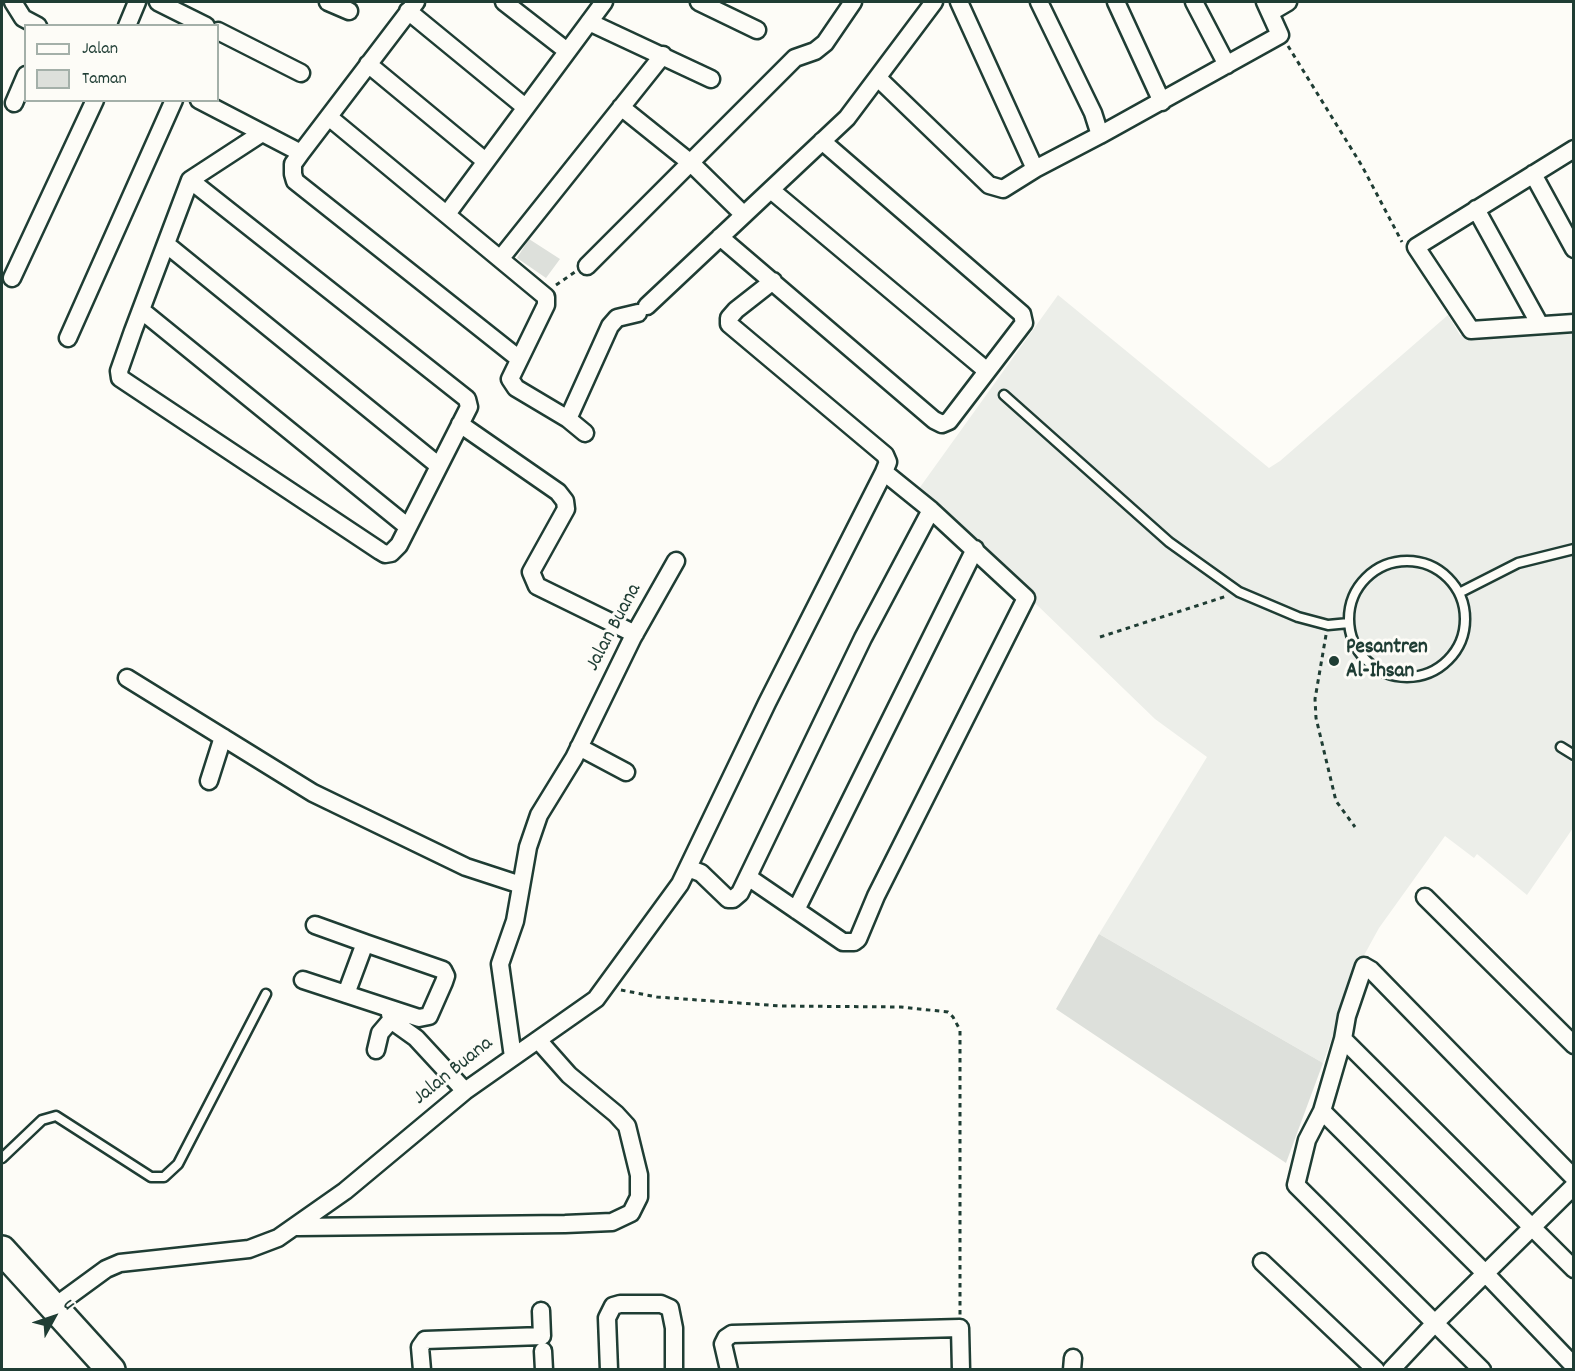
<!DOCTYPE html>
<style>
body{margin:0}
#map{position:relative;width:1575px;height:1371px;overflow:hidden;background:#fdfcf7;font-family:Dekko,sans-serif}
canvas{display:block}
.frame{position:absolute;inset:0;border:3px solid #1f3d34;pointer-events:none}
.legend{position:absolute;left:24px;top:24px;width:195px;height:78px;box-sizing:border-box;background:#fdfcf7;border:2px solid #a4b0a9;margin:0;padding:8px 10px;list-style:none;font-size:18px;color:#1f3d34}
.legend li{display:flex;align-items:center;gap:12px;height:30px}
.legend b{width:30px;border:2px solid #a4b0a9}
.north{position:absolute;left:24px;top:1287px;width:60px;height:60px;-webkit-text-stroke:4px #fdfcf7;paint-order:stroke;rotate:50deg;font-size:16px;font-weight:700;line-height:24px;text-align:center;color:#1f3d34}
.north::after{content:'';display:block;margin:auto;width:21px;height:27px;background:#1f3d34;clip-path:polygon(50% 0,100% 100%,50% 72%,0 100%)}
</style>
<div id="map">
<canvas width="1575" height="1371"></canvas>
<div class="frame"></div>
<ul class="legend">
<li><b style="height:8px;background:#fdfcf7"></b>Jalan</li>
<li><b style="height:16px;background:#dde0db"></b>Taman</li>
</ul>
<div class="north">U</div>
</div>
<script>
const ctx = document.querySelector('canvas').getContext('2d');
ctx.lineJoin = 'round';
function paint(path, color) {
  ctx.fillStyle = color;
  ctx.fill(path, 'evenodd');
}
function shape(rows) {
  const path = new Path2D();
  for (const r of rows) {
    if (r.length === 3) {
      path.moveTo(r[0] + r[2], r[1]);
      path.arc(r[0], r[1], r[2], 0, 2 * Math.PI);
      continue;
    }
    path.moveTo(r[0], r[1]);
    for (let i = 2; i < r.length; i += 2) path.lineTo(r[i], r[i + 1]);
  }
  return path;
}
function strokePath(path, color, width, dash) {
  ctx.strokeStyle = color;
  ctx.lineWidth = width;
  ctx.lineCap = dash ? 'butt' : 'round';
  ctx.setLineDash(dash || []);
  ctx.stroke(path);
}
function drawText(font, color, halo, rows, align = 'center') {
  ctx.font = font + ' Dekko,sans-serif';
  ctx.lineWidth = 6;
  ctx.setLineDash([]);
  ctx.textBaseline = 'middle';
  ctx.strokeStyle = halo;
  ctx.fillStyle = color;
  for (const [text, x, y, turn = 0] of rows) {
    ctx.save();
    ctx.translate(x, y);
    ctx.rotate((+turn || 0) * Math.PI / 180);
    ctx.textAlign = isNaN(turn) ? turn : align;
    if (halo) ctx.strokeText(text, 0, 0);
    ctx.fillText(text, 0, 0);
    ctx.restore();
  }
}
paint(shape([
 [1058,295,1269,468,1280,461,1448,315,1460,335,1573,326,1573,828,1527,895,1477,854,1474,858,1445,836,1379,928,1356,970,1323,1063,1099,934,1207,757,1155,719,918,490]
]), '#eceee9');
paint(shape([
 [529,239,560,259,546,278,517,258],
 [1099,934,1323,1063,1286,1163,1056,1009]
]), '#dde0db');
const service = shape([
 [1004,395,1169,542,1239,592,1298,617,1328,625,1349,623],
 [1407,619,58],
 [1459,593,1518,563,1574,549],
 [1561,747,1574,755],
 [2,1158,42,1120,56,1116,151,1177,164,1177,178,1164,266,994]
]);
const minor = shape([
 [13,2,23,18,38,26],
 [158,2,206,26],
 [328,2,349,11],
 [416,2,301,153,293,164,293,174,295,181,518,358],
 [504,2,567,51],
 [699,2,757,30],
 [959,2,1035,169,1100,135],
 [1039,2,1093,113,1100,135,1280,35,1265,2],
 [1116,2,1162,102],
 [1194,2,1227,65],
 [408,11,525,107],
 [1271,12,1288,2],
 [589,22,711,79],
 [127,26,137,2],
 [218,31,301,73],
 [368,64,484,160],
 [878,78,989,185,1003,189,1035,169],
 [199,100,301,153],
 [14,103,26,75],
 [621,107,692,164,744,215],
 [330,118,546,297,546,305,510,379,516,388,568,419,585,433],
 [1574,149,1416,247,1471,330,1574,323],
 [1533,174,1574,249],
 [190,180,467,399,469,407,399,545,391,553,385,554,380,551,120,378,119,371,133,331,190,180,262,133],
 [771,190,987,371],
 [1476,209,1540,325],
 [447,214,604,2],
 [720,237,934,420,942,424,949,421,1024,323,1022,314,822,141],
 [166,244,439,466],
 [501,258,663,55],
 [587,266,795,58,815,51,825,43,853,2],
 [12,278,95,100],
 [773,281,736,310,729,318,729,324,885,455,888,462,884,472],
 [647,306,847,118,934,2],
 [141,310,408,527],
 [68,338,174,100],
 [568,419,610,326,617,318,638,313],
 [460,424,558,492,565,501,566,509,531,572,537,586,635,634],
 [127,678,313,793,466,867,521,885],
 [579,747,626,772],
 [209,781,223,737],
 [688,868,701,873,728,899,733,899,740,893,863,638,931,510],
 [1425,897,1574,1045],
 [796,910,975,549],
 [315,925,365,943,346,994],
 [303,980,419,1018,429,1016,444,982,446,976,443,970,365,943],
 [391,1009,390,1014,395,1023,416,1038,465,1091],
 [1343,1039,1574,1269],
 [376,1050,380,1033,392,1019],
 [513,1057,500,964,515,921,528,847,539,815,574,758,633,637,676,561],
 [1322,1111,1485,1273,1574,1366],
 [298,1227,565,1224,612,1222,631,1213,639,1197,639,1175,627,1126,616,1114,569,1075,538,1040],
 [1262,1262,1376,1370],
 [54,1307,106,1269,120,1263,249,1249,278,1238,345,1191,465,1091,596,999,680,884,767,703,884,472,931,510,1026,598,876,896,858,939,854,942,843,942,748,877],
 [543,1351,544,1370],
 [422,1370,420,1347,425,1340,542,1336,541,1311],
 [609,1370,607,1318,613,1306,620,1304,661,1304,670,1308,674,1328,674,1370],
 [729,1370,723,1344,726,1338,732,1334,960,1328,961,1370],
 [1072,1370,1073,1358],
 [1391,1370,1435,1323,1574,1186],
 [1482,1370,1296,1185,1307,1140,1322,1111,1343,1039,1347,1016,1364,966,1371,970,1574,1178]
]);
const trunk = shape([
 [2,1250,111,1370]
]);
strokePath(service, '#1f3d34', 13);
strokePath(minor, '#1f3d34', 21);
strokePath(trunk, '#1f3d34', 32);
strokePath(shape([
 [1288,46,1362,166,1402,242],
 [556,285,575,272],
 [1326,635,1315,699,1316,718,1336,801,1355,827],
 [1100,637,1227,596],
 [621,990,657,997,781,1006,901,1007,948,1012,953,1017,960,1030,960,1315]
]), '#1f3d34', 3, [4.5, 4.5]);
strokePath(service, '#fdfcf7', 8);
strokePath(minor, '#fdfcf7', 16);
strokePath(trunk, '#fdfcf7', 27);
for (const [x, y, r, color] of [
 [1334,661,6,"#1f3d34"]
]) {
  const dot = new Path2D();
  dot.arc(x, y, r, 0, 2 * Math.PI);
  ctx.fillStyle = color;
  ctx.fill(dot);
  strokePath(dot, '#fdfcf7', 2);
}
drawText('21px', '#1f3d34', '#fdfcf7', [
 ["Jalan Buana",615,628,-62],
 ["Jalan Buana",454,1072,-39]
]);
drawText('bold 21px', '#1f3d34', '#fdfcf7', [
 ["Pesantren",1346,649],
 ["Al-Ihsan",1346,673]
], 'left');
</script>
